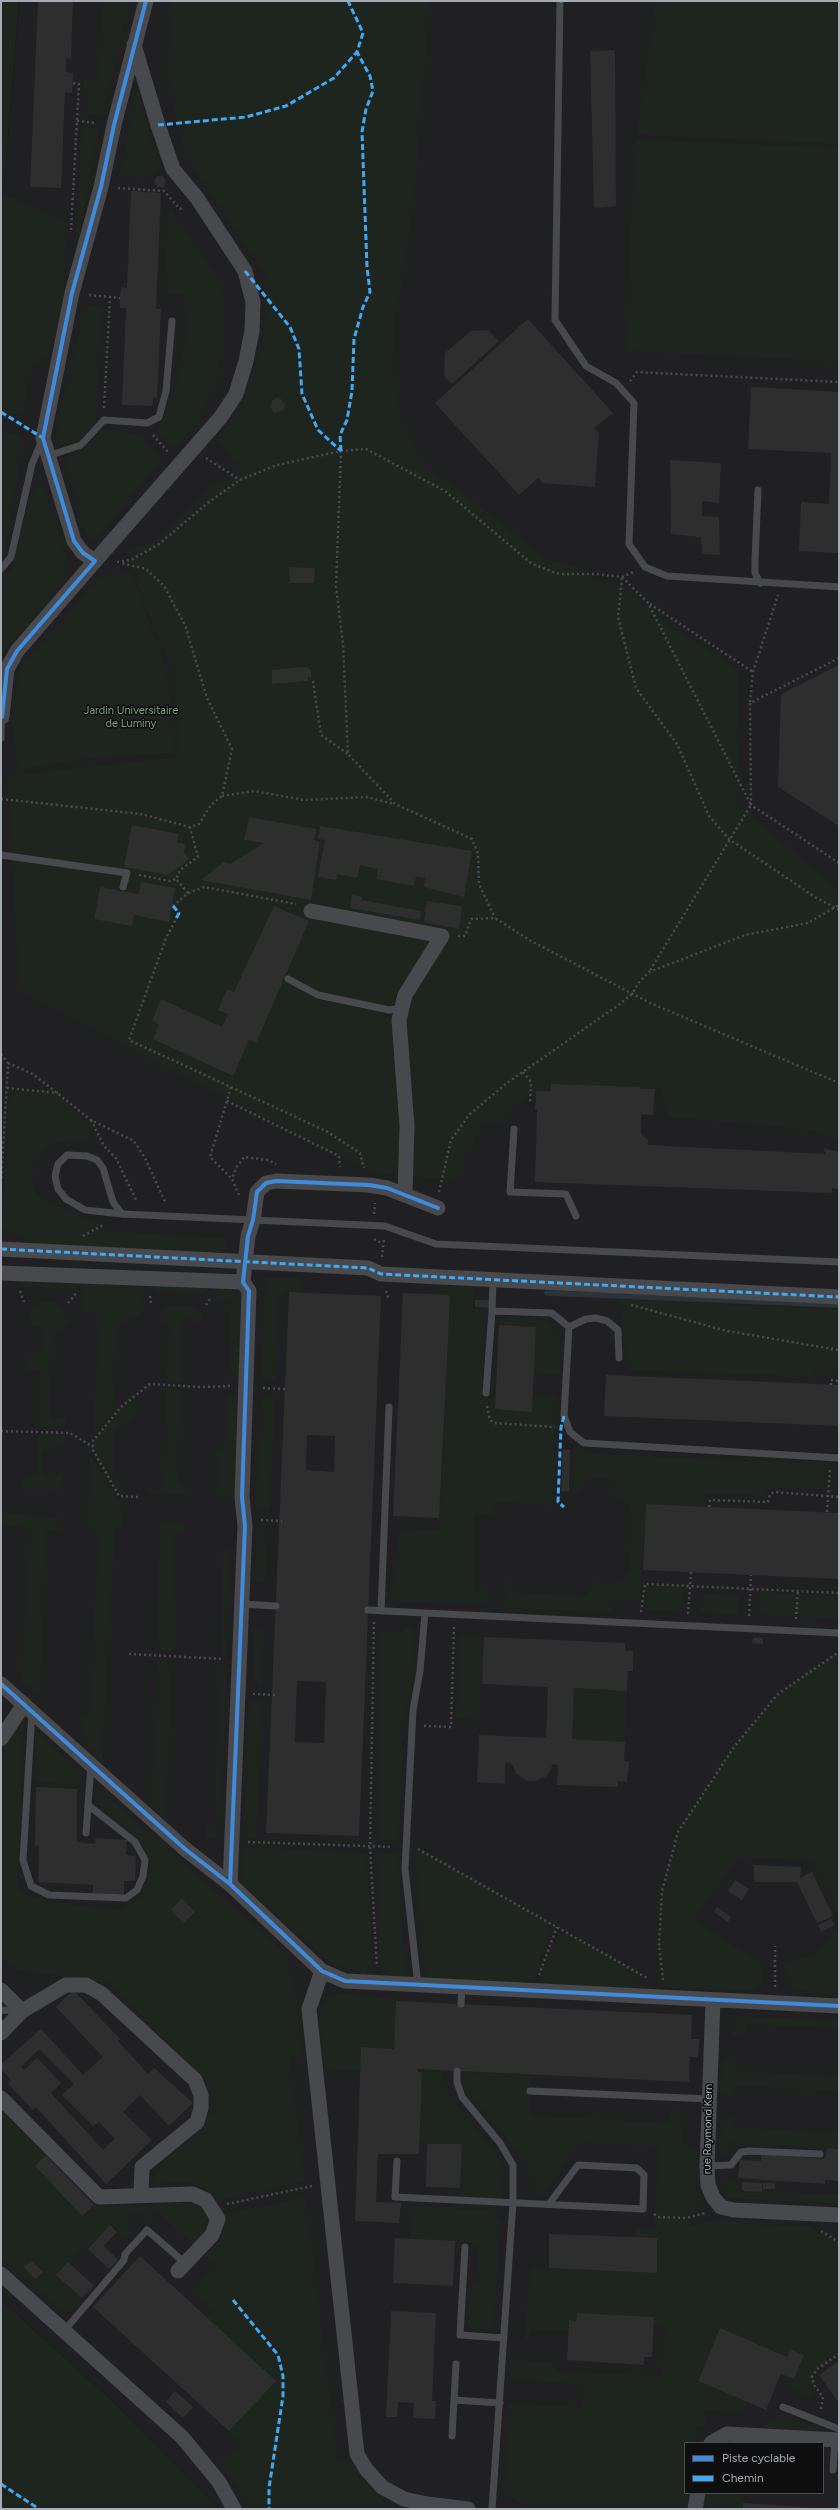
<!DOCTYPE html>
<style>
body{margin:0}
#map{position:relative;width:840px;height:2510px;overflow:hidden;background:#131314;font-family:Figtree,sans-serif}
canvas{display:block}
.frame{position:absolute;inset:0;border:2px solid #a6abb4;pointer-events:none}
.legend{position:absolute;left:684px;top:2442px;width:140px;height:52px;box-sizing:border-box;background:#0e0e0f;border:1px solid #4b4d51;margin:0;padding:5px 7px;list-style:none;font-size:12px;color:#a6abb4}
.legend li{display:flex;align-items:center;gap:8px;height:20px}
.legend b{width:20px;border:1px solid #4b4d51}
</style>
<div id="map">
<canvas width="840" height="2510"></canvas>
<div class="frame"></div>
<ul class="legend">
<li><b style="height:5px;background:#408adc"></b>Piste cyclable</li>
<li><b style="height:5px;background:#3fa9f5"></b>Chemin</li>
</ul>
</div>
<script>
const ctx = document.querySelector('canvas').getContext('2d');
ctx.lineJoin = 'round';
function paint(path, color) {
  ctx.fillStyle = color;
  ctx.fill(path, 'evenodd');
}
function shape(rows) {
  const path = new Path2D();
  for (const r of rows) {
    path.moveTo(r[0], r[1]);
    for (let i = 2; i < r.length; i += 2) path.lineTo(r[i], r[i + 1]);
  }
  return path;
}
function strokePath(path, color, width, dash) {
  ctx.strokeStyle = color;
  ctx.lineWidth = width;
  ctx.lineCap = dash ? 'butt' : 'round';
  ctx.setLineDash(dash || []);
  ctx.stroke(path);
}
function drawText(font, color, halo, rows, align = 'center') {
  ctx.font = font + ' Figtree,sans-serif';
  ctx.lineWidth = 3;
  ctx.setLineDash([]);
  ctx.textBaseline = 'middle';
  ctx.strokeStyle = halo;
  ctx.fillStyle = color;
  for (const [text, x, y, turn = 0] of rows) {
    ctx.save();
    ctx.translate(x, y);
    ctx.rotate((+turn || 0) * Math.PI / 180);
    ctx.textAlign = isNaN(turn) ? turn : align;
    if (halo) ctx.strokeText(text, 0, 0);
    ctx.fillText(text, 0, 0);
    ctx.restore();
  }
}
paint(shape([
 [19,1,839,1,839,2509,219,2509,108,2397,1,2300,1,193,4,186],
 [685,2443,823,2443,823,2493,685,2493]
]), '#202022');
paint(shape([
 [1,1,19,1,4,186,1,193],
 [103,1,130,1,102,115,84,114,83,81,97,80],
 [172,1,430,1,415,191,403,282,394,320,398,406,425,469,452,484,545,558,589,570,590,579,624,586,671,627,739,669,740,806,839,891,839,1140,812,1130,668,1117,658,1079,653,1097,531,1096,511,1107,505,1125,481,1123,458,1181,371,1172,19,991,7,776,179,757,175,673,145,605,128,550,156,540,211,486,243,473,217,438,242,406,263,340,267,277,185,154,167,76],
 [655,1,839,1,839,144,637,135],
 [136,89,139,92,159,173,140,178,119,176,130,125,133,90],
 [81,126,99,128,76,252],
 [635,139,839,148,839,362,625,351],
 [1,193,66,221,64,289,49,357,30,365,23,414,1,413],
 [169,207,221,283,225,308,224,345,213,389,199,421,174,449,158,430,175,390,186,333,187,304,182,294,163,296],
 [85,305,104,307,96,423,76,442,62,445,54,441],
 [105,429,142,435,161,461,94,541,87,537,64,462,68,455,81,453],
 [1,432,22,434,21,456,4,558,1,560],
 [40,472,69,567,67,576,1,655,1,577,12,570,23,524],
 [131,571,167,673,175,753,93,758,18,769,11,721,20,667,100,578],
 [9,1091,57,1094,87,1121,94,1147,79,1141,62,1142,52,1144,42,1152,33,1172,32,1183,36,1194,49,1203,98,1224,105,1231,227,1238,227,1253,25,1246,23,1237,2,1228],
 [265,1278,303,1278,303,1293,289,1292,279,1298,276,1380,261,1380],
 [23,1279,75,1281,74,1289,22,1287],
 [83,1282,145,1284,140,1316,119,1323,115,1393,116,1407,93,1436,99,1314,81,1310],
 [154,1284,208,1286,207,1294,154,1292],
 [438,1285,474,1287,473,1309,485,1311,482,1397,496,1398,496,1409,532,1412,533,1395,557,1397,553,1506,495,1502,493,1515,475,1514,474,1590,488,1591,487,1605,390,1602,399,1531,439,1529,450,1300,448,1295,439,1295],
 [217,1287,230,1288,244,1302,241,1379,228,1378,231,1298,217,1303],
 [619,1299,839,1310,839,1370,814,1369,814,1377,628,1370],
 [47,1301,56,1303,69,1316,69,1325,54,1333,49,1413,53,1419,66,1415,65,1428,39,1427,40,1370,27,1370,27,1352,40,1353,42,1328,27,1326,30,1312,38,1303],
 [173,1306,192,1306,202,1314,203,1325,187,1317,182,1324,183,1382,166,1382,169,1325,155,1317,164,1308],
 [500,1316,546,1321,556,1330,561,1345,559,1375,534,1373,536,1327,499,1325],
 [166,1388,183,1390,179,1483,194,1491,193,1495,146,1493,146,1485,157,1491,162,1485],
 [227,1394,240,1394,237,1488,232,1496,217,1495,217,1453,225,1443],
 [136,1396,136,1416,115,1430,114,1472,124,1492,119,1496,93,1450,93,1441,121,1407],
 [261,1396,275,1397,270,1510,255,1509],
 [38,1436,65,1436,63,1445,42,1451,43,1474,49,1481,63,1471,62,1490,20,1489,21,1477,36,1477],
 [573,1444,585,1451,599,1454,825,1464,824,1490,776,1488,768,1489,766,1496,706,1494,705,1507,646,1504,640,1601,613,1600,612,1613,504,1608,505,1586,512,1578,511,1592,587,1596,588,1582,613,1584,623,1579,630,1570,632,1519,629,1506,622,1498,608,1495,616,1480,590,1478,581,1493,572,1493],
 [90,1454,116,1497,124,1504,122,1530,115,1529,102,1761,84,1743,79,1715,88,1716,99,1529,87,1528],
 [1,1512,60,1518,61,1531,47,1530,40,1699,22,1682,28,1528,1,1526],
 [160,1523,182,1523,186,1526,186,1533,174,1533,173,1652,156,1651],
 [256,1527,269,1528,265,1583,255,1581],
 [223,1549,231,1551,227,1655,221,1655],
 [646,1586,682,1587,682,1612,645,1610],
 [760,1592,839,1596,839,1619,760,1615],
 [700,1593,740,1595,739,1615,700,1612],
 [404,1627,415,1627,413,1673,404,1727,399,1840,379,1841,379,1632,403,1632],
 [254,1628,264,1628,263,1686,253,1685],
 [458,1635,484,1637,479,1720,456,1719],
 [839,1652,839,1917,814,1861,739,1857,693,1920,760,1962,764,1981,750,1991,663,1987,659,1946,662,1891,678,1832,734,1747,778,1694],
 [157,1659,172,1661,166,1818,151,1805],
 [219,1662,227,1662,220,1838,206,1838,205,1825,215,1824],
 [574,1688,627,1691,625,1742,572,1739],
 [249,1701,263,1701,256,1838,243,1838],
 [24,1716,18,1890,29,1896,75,1905,122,1910,141,1896,151,1869,142,1845,95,1800,93,1795,97,1790,103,1792,284,1952,293,1975,303,2057,290,2058,305,2181,219,2201,215,2194,192,2182,153,2184,157,2172,168,2158,198,2133,213,2114,214,2090,109,1983,16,1970,1,1958,1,1753],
 [37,1732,83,1773,82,1785,35,1782],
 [255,1847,367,1853,372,1960,365,1975,329,1961,244,1886,241,1876,242,1848],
 [415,1847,548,1922,551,1932,531,1979,523,1984,432,1980,426,1977,420,1936],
 [376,1852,399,1853,402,1932,408,1966,406,1975,400,1978,384,1977,380,1966],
 [839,1927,839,1994,798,1991,787,1980,785,1962,816,1955],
 [558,1936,574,1936,639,1973,632,1989,543,1985,543,1972],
 [344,1993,393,1999,396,2001,394,2049,361,2047,360,2071,324,2069,319,2018,322,2006,331,1996],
 [735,2016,839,2020,839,2029,746,2024,745,2036,734,2036,731,2032,732,2019],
 [736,2056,735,2071,839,2076,839,2091,735,2086,734,2096,726,2096,720,2088,721,2064,727,2058],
 [443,2071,444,2084,455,2104,502,2161,504,2172,502,2198,496,2199,460,2198,462,2145,427,2144,419,2141,422,2072],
 [464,2072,531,2075,530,2115,668,2123,669,2111,684,2111,683,2144,698,2150,696,2189,701,2202,699,2208,689,2217,690,2226,721,2219,746,2224,810,2226,839,2242,839,2354,817,2369,812,2376,814,2385,811,2399,790,2388,804,2355,787,2357,720,2329,698,2381,747,2402,742,2413,705,2410,705,2426,698,2426,696,2443,685,2443,685,2493,690,2493,688,2509,554,2509,526,2506,509,2497,504,2485,508,2403,582,2407,584,2385,510,2379,510,2360,555,2362,555,2371,662,2376,665,2326,654,2324,654,2317,577,2313,576,2321,569,2320,568,2331,530,2330,530,2341,524,2340,530,2267,657,2273,657,2238,635,2237,636,2229,654,2229,658,2146,578,2143,543,2196,540,2195,516,2150,464,2088],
 [1,2109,46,2155,35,2166,82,2215,94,2205,118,2207,183,2202,197,2204,205,2212,207,2222,204,2234,193,2244,155,2210,146,2219,139,2212,135,2215,131,2213,124,2223,133,2232,126,2239,110,2226,88,2249,83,2246,57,2274,82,2298,67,2315,1,2258],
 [733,2117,733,2127,839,2133,839,2149,727,2143,728,2156,721,2154,720,2123,724,2120],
 [730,2179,736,2181,737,2192,765,2193,765,2191,839,2194,839,2204,725,2198,723,2184],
 [306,2197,338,2461,351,2456,358,2477,386,2504,401,2509,249,2509,248,2502,220,2462,244,2445,229,2431,276,2381,207,2318,213,2311,191,2292,216,2266,205,2256,219,2241,225,2228,226,2214],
 [411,2206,485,2210,498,2218,501,2224,494,2326,490,2329,472,2329,468,2323,468,2294,469,2288,476,2284,477,2243,410,2239],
 [1,2300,108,2397,219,2509,1,2509],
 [779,2412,818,2429,818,2431,763,2428,770,2419,775,2420],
 [707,2493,743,2493,743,2509,705,2509]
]), '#1e241e');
strokePath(shape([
 [547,1293,839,1305]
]), '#2c3338', 5.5);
paint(shape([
 [38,1,73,1,71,59,66,58,66,72,73,73,72,93,65,92,61,188,30,187],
 [615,50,616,206,594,208,590,51],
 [157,176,163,176,166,181,164,187,157,187,154,182],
 [131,191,161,193,156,309,161,309,157,398,153,398,152,406,122,405,126,308,120,308,120,298,121,287,127,288],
 [528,319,613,413,594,428,599,433,595,487,543,483,538,478,519,495,435,403],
 [488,330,499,341,452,384,444,376,445,353,471,331],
 [751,387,839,392,839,553,799,551,801,502,829,504,831,453,748,449],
 [279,397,285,404,284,410,274,413,271,408,272,400],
 [670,460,721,463,719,503,702,501,702,516,719,517,720,555,702,554,701,537,671,534],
 [289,567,315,568,314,583,290,583],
 [839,665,839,826,778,787,781,694],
 [306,667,311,670,311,677,308,677,308,681,272,684,272,670],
 [249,817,317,829,314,840,320,842,311,900,201,880,224,862,230,864,264,843,244,840],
 [132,825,179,834,177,842,185,844,184,852,189,859,168,875,124,867],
 [320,826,472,851,464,897,424,887,425,878,416,877,414,886,376,879,378,869,360,865,357,878,337,874,336,880,318,877,325,840,318,839],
 [141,882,175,888,169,922,134,915,132,926,94,919,100,887,139,894],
 [352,895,362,897,362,900,421,911,420,920,350,908],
 [427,901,462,906,459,929,424,922],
 [274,906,309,921,256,1043,249,1040,233,1076,153,1039,159,1025,152,1021,161,999,222,1027,228,1014,218,1010,227,989,234,992],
 [551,1084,640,1087,641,1089,655,1089,653,1115,641,1114,641,1134,648,1140,648,1145,825,1154,824,1148,839,1152,839,1189,832,1188,832,1193,535,1182,537,1110,535,1110,536,1091,551,1091],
 [289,1292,381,1296,359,1836,266,1833],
 [307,1435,335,1436,334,1472,306,1470],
 [297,1681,326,1682,324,1743,295,1742],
 [403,1293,449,1295,450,1300,439,1518,393,1516],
 [475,1300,489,1300,489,1308,475,1307],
 [499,1325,536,1327,532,1412,495,1409],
 [606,1375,839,1385,839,1426,604,1416],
 [563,1449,570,1450,569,1491,561,1491],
 [646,1504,839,1513,839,1579,643,1570],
 [484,1637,625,1643,625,1651,633,1651,633,1671,628,1671,627,1691,574,1688,572,1739,625,1742,624,1761,629,1762,627,1782,618,1781,618,1787,557,1785,558,1765,553,1764,547,1776,534,1781,527,1781,516,1773,511,1763,505,1763,505,1784,477,1782,479,1735,546,1738,548,1687,482,1684],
 [753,1638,763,1638,763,1644,752,1643],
 [36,1787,77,1789,77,1842,95,1844,96,1838,127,1840,126,1855,136,1856,135,1881,124,1881,124,1895,93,1893,93,1885,38,1882,39,1846,35,1845],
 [754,1865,801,1867,800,1878,812,1872,833,1916,817,1923,797,1882,754,1882],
 [735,1880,749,1889,742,1900,728,1891],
 [182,1898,195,1912,183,1923,171,1910],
 [717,1907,731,1917,728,1922,714,1912],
 [831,1919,835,1925,821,1932,818,1925],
 [73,1990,120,2039,118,2041,148,2074,154,2068,193,2103,169,2126,140,2095,123,2112,152,2140,106,2184,36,2107,33,2110,8,2084,11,2080,1,2069,1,2064,41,2029,83,2075,103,2057,56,2007],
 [39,2049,74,2084,62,2095,93,2126,99,2122,115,2139,103,2150,51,2093,61,2083,37,2058,24,2070,21,2067],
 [396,2001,692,2015,691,2039,699,2039,698,2057,690,2057,689,2082,418,2069,418,2072,422,2072,419,2154,378,2154,376,2202,401,2203,399,2223,355,2221,361,2047,394,2049],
 [427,2144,462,2144,460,2188,426,2187],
 [827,2148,839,2149,839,2181,825,2180,825,2184,738,2178,740,2160,761,2161,761,2154,825,2159],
 [46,2155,94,2205,82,2216,35,2166],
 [742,2182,762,2183,762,2192,742,2191],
 [763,2183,775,2183,775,2189,763,2189],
 [110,2225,117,2232,104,2246,118,2260,109,2269,88,2249],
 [549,2234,657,2238,657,2273,549,2268],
 [395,2238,455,2241,453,2286,393,2283],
 [140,2256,276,2381,229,2431,93,2307],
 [31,2261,43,2272,35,2279,24,2267],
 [68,2262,94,2286,82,2298,56,2275],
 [391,2311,436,2313,432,2401,436,2401,435,2419,413,2418,414,2403,398,2402,397,2417,386,2417],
 [577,2313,654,2317,652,2357,644,2357,644,2365,567,2360,569,2320,576,2321],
 [720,2328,787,2357,790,2349,804,2355,794,2379,781,2374,766,2410,698,2381],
 [839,2361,839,2403,819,2375],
 [175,2391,193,2407,183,2418,166,2402],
 [743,2503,815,2508,815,2509,743,2509]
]), '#2e2e2f');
strokePath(shape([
 [77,121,97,123],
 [118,188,164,191,180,209,183,207],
 [71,230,79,84,72,83],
 [89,295,110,297],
 [630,381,637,372,839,382],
 [104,408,110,297,120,298],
 [153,435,168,452],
 [341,451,336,586,343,644,348,754,395,804,472,839,478,854,479,884,495,918],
 [206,458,240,480],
 [117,562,131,560,159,544,209,502,240,480,277,465,341,451,366,449,445,491,532,564,559,574,596,574,622,577,633,572],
 [622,577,648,603,751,805,649,972],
 [622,578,618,617,636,688,677,744,709,816,729,839,815,897,839,910],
 [650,604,753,672],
 [839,658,750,703,751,805,839,863],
 [313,681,321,735,348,754],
 [750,702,753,672,778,595],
 [222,796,254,791,304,800,366,797,394,804],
 [1,799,141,814,190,827,199,824,211,805,222,796,232,749,207,698,185,625,164,586,146,569,121,563],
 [139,875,170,881,176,879],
 [188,893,176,879,180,870,198,857,190,827],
 [173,906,188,893,204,887,296,904],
 [175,921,166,938,129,1040,326,1131,360,1153,364,1168],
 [458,936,465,936,471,919,495,918,531,941,650,1003,839,1083],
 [1,1054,8,1063,1,1184],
 [8,1063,33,1074,91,1120,134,1141,145,1158,166,1204],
 [523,1072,531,1082,530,1104],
 [231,1087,210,1157,232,1179],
 [7,1088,58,1093],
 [227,1101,339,1156,340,1167],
 [91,1120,104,1146,116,1158,137,1202],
 [439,1192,451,1140,470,1114,507,1083,617,1006,632,994,639,982,649,972,745,935,808,923,839,905],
 [239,1195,232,1179,236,1168,244,1157,268,1160,276,1164],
 [374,1214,375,1203],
 [83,1236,103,1225],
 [374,1239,383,1244],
 [382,1257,384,1238],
 [20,1291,24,1302],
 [386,1291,389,1300],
 [150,1296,151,1305],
 [68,1303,77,1292],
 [206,1305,211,1297],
 [631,1305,727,1331,839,1350],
 [831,1385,831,1380,839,1381],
 [263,1388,288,1389],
 [487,1406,490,1420,494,1423,555,1427],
 [1,1431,70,1433,93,1447],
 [138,1497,119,1496,93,1450,93,1441,121,1407,150,1384,200,1387,230,1386],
 [709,1507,710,1500,768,1502,770,1494,775,1492,839,1497],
 [827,1512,830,1469],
 [261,1520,282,1521],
 [641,1612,645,1584,839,1593],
 [688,1614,691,1572],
 [749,1616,751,1575],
 [796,1619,798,1591],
 [374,1622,370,1847,377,1967],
 [129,1654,224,1659],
 [253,1694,275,1695],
 [424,1726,451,1727,454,1627],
 [248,1842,393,1847],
 [418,1849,649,1979],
 [539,1975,557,1927],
 [663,1980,659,1946,662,1891,678,1832,734,1747,778,1694,839,1652],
 [775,1987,775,1946],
 [227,2204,312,2186],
 [654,2214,658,2217,686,2218,705,2213],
 [821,2231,839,2242],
 [821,2409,823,2397,814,2385,812,2377,817,2369,839,2354]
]), '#4a4b4e', 2.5, [2, 3]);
strokePath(shape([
 [560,2,555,320,586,366,616,383,634,403,629,544,645,567,667,576,839,587],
 [48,456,81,445,104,420,147,423,159,417,166,391,172,321],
 [758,490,755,561,755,573,760,583],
 [1,569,11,557,32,464,42,440],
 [1,738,1,716],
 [1,855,127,873,123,887],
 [288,979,318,995,389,1010,402,1008],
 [514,1129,510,1192,566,1194,576,1216],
 [122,1214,113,1202,103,1168,97,1160,87,1156,67,1155,58,1164,55,1176,58,1189,66,1199,85,1210,122,1214,385,1226,436,1244,839,1262],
 [493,1280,492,1311,552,1313,569,1327],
 [619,1358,618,1330,607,1321,596,1318,586,1319,569,1327,564,1416,570,1432,584,1443,839,1458],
 [486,1393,492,1311],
 [242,1604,276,1606],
 [368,1610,425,1613],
 [381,1611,389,1407],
 [32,1711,23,1860,31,1886,49,1895,126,1898,137,1890,143,1876,145,1860,135,1842,88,1805],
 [86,1833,91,1765],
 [418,1986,405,1869,413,1710,420,1671,425,1613,839,1633],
 [461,2004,462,1989],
 [1,2010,20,2011],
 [457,2071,457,2082,462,2097,500,2143,513,2165,513,2202,492,2509],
 [530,2091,708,2099],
 [397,2161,395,2197,643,2209,644,2175,637,2168,578,2165,549,2204],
 [707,2166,731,2165,741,2152,749,2151,820,2154],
 [465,2247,460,2335,504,2338],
 [64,2331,124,2260,125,2254,147,2230,185,2263],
 [454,2400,500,2403],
 [783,2407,839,2429],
 [452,2436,456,2364],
 [833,2470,835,2440]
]), '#48494c', 7);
strokePath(shape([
 [95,561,221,417,236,394,246,361,252,331,253,302,245,271,197,198,173,169,158,125,134,45],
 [2,717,7,669,17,651,95,561,83,553,74,541,43,438,72,293,101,187,114,125,146,1],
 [311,911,442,936,405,995,399,1020,407,1126,405,1194],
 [1,1249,368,1268,381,1274,839,1297],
 [1,1273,243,1282],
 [1,1684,185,1849,230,1884,322,1971,345,1981,839,2006],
 [1,1739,24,1704],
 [230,1884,245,1526,242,1497,249,1291,243,1282,248,1236,253,1220,257,1192,266,1183,276,1181,369,1185,387,1188,438,1208],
 [322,1971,309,2009,357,2454,366,2469,382,2487,404,2499,427,2504,468,2509],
 [1,1990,22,2011,1,2033],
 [713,2000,707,2166,708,2185,713,2197,721,2207,734,2210,839,2215],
 [22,2011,66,1985,86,1985,102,1994,195,2080,201,2095,201,2108,197,2122,142,2167,141,2195],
 [1,2098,99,2197,192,2194,206,2200,218,2219,212,2235,178,2271],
 [1,2274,182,2437,219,2482,234,2509],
 [711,2443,727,2434,839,2440],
 [695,2509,698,2493]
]), '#48494c', 15);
strokePath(shape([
 [560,2,561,1],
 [158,125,246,117,286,106,334,78,357,52,363,33,348,1],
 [245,271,290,327,299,349,302,394,318,430,341,451],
 [1,412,43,438],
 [341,451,340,435,347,420,352,391,354,339,363,307,370,292,367,267,362,132,366,109,373,91,370,76,357,52],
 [173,906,179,913,175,921],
 [1,1249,368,1268,381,1274,839,1297],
 [564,1416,561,1427,558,1502,564,1507],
 [233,2300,278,2355,283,2376,283,2396,269,2488,269,2509],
 [1,2484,39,2509]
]), '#3fa9f5', 3, [6, 3]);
strokePath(shape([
 [2,717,7,669,17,651,95,561,83,553,74,541,43,438,72,293,101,187,114,125,146,1],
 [1,1684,185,1849,230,1884,322,1971,345,1981,839,2006],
 [230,1884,245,1526,242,1497,249,1291,243,1282,248,1236,253,1220,257,1192,266,1183,276,1181,369,1185,387,1188,438,1208]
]), '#408adc', 4);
drawText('11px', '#7f9d7f', '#0e0e0f', [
 ["Jardin Universitaire",131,711],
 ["de Luminy",131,724]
]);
drawText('11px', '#a6abb4', '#0e0e0f', [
 ["rue Raymond Kern",708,2129,-89]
]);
</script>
